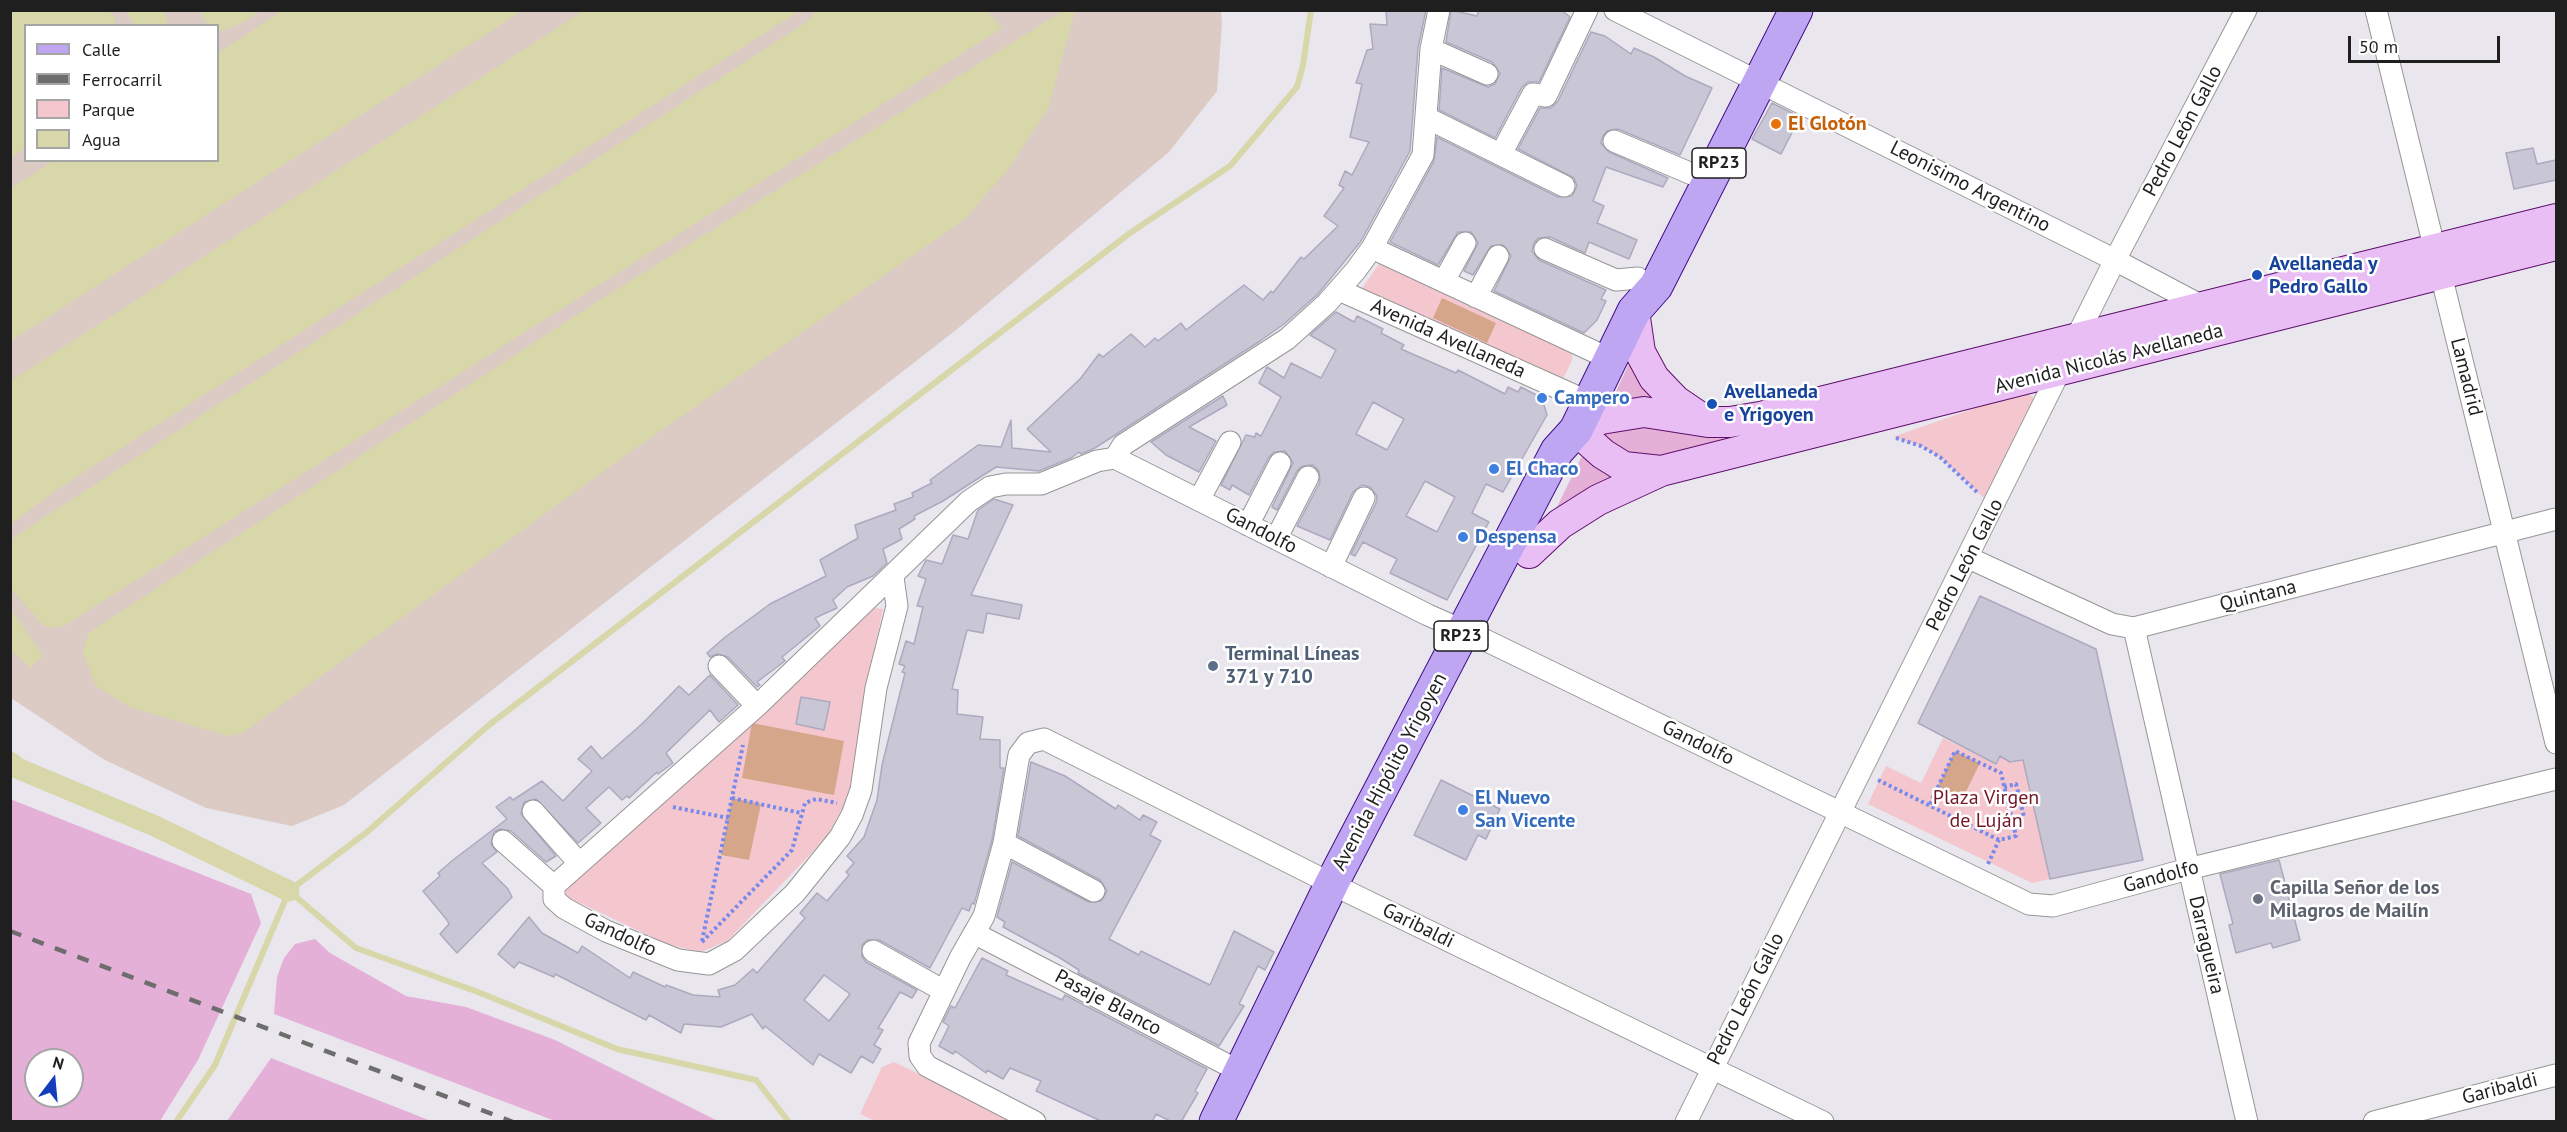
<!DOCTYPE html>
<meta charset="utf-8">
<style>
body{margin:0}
#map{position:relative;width:2567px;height:1132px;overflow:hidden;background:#e9e6ee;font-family:"PT Sans",sans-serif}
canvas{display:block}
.frame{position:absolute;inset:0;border:12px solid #1f1f1f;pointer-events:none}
.legend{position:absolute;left:24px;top:24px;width:195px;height:138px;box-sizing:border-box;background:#fff;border:2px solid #a5a5a5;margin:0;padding:8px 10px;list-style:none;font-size:18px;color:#1f1f1f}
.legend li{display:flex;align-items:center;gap:12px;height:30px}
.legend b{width:30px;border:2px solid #a5a5a5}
.north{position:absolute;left:24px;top:1048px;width:60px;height:60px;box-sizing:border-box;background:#fff;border:2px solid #a5a5a5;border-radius:50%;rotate:16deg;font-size:16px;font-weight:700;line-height:24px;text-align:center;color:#1f1f1f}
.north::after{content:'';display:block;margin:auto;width:21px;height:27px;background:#133dbb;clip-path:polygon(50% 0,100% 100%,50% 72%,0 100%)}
.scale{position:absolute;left:2348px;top:36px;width:152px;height:27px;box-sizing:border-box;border:3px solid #1f1f1f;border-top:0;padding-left:8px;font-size:18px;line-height:21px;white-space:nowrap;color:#1f1f1f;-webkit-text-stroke:4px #fff;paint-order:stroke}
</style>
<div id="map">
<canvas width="2567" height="1132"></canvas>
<div class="frame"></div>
<ul class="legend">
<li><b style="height:8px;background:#bea6f3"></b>Calle</li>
<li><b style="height:8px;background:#6d6d6d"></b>Ferrocarril</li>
<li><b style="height:16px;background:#f4c7ce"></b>Parque</li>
<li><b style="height:16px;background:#d8d7aa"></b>Agua</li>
</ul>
<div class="north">N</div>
<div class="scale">50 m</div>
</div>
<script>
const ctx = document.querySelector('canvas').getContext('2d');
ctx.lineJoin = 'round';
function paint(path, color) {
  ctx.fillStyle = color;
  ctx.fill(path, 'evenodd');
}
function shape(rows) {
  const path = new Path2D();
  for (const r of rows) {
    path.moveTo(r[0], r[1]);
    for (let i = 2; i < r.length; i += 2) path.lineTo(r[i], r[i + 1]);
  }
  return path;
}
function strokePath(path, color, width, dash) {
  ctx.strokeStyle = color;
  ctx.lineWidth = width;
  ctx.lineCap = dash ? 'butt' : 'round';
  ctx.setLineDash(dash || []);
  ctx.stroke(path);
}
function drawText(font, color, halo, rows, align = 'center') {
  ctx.font = font + ' "PT Sans",sans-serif';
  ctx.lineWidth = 5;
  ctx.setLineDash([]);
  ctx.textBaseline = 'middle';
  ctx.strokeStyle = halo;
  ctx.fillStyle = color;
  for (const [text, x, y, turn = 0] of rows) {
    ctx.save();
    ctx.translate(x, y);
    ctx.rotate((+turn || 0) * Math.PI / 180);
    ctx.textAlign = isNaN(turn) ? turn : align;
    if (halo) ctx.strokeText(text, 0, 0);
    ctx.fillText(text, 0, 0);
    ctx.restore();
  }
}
paint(shape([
 [1632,357,1657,406,1607,411],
 [1624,424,1753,432,1705,448,1668,455,1631,457,1596,433],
 [1582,456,1596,466,1624,476,1552,517],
 [10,799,251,894,261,923,198,1060,160,1121,11,1121],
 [36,1060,72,1060,72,1096,36,1096],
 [315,939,330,953,406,996,466,1007,555,1040,718,1121,555,1121,274,1014,277,977,284,958,295,944],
 [271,1058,431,1121,227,1121]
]), '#e4b0d7');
paint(shape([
 [11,11,1221,11,1222,23,1217,91,1169,152,956,330,344,805,292,826,206,808,103,759,11,698],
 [26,26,218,26,218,160,26,160]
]), '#dbcbc4');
paint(shape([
 [1379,264,1572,351,1572,360,1563,379,1360,291],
 [2021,392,2033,397,2033,403,1984,498,1940,457,1921,446,1893,437],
 [875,608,883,609,863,702,852,790,827,837,727,941,701,952,669,945,567,897,565,889],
 [1943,738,1996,764,2000,756,2012,763,2023,760,2050,879,2032,883,1868,804,1886,766,1921,783],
 [894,1062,1018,1121,877,1122,860,1114,882,1067]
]), '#f4c7ce');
paint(shape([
 [1442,298,1496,323,1487,343,1433,318],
 [752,723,844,741,834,795,742,778],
 [1955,751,1980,763,1960,804,1935,792],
 [732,798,761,804,749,860,721,855]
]), '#d6a68b');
paint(shape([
 [11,10,108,11,114,16,116,24,26,26,25,148,11,158],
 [585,10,799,11,58,489,11,524,11,381],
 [126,11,164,11,168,25,134,25],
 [200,11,260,11,244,22,218,32,218,26,208,25],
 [282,11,522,11,11,341,11,188,53,161,218,160,218,53],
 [816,11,987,11,1002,28,64,626,50,628,43,625,12,590,11,539,808,21],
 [1063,11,1075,11,1048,109,1009,168,965,219,626,455,244,732,228,736,130,707,96,686,83,653,88,633,592,305],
 [11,609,43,656,30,668,11,650]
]), '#d8d7aa');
strokePath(shape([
 [289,891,356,948,478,992,617,1049,756,1080,789,1122],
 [176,1122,215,1065,289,891,367,832,489,725,1130,233,1230,166,1297,87,1303,65,1311,10]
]), '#d8d7aa', 6);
strokePath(shape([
 [10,762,17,768,155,826,289,891]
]), '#d8d7aa', 21);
const building = shape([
 [1386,10,1426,10,1418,48,1410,151,1361,241,1318,294,1284,324,1260,341,1095,448,1081,454,1079,452,1071,458,1039,471,996,467,943,501,914,516,915,519,899,529,902,539,883,549,887,563,873,576,847,587,833,600,837,608,815,618,820,626,782,657,785,661,757,682,760,685,757,687,728,657,717,654,710,657,707,653,724,638,770,604,826,576,820,560,858,538,855,525,896,510,894,504,913,497,912,493,932,483,930,480,978,445,1001,447,1011,420,1012,448,1051,452,1027,429,1080,379,1099,354,1103,357,1131,334,1145,347,1155,338,1158,341,1181,323,1186,330,1244,285,1263,300,1271,291,1273,293,1301,257,1304,259,1338,226,1324,216,1344,188,1339,185,1345,171,1352,175,1369,142,1350,137,1362,84,1356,83,1367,50,1373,49,1370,24,1387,25,1386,10],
 [1451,10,1477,16,1479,10,1561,10,1570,17,1539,82,1528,82,1522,87,1495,138,1439,110,1442,68,1488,87,1495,84,1500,73,1492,62,1446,42,1451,10],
 [1591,32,1605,36,1631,54,1634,48,1654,57,1685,76,1712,88,1680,155,1618,129,1607,131,1603,136,1601,143,1609,152,1668,178,1663,187,1606,167,1593,201,1604,206,1597,223,1637,240,1629,259,1589,242,1585,253,1550,237,1538,238,1534,243,1532,251,1539,260,1606,290,1601,299,1606,301,1597,320,1584,333,1494,291,1511,256,1503,245,1491,246,1473,275,1464,271,1478,243,1471,232,1458,232,1438,265,1390,242,1434,161,1437,137,1558,197,1572,196,1577,186,1574,178,1518,149,1540,108,1551,108,1558,101,1591,32],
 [1772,103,1800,117,1781,154,1752,139,1772,103],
 [2533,148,2537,164,2556,160,2556,180,2514,189,2506,153,2533,148],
 [1336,312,1354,322,1357,316,1383,329,1381,333,1404,345,1401,349,1456,373,1458,370,1505,394,1508,387,1518,392,1521,387,1542,398,1547,415,1503,492,1486,484,1472,513,1489,522,1447,600,1390,573,1397,559,1363,542,1355,556,1351,554,1376,503,1377,496,1370,487,1362,485,1353,492,1330,540,1297,526,1320,482,1319,471,1313,465,1302,466,1297,471,1277,510,1272,507,1293,463,1285,451,1274,452,1269,457,1249,495,1232,485,1230,490,1221,485,1246,435,1255,437,1256,433,1261,436,1281,397,1259,383,1267,367,1284,378,1291,363,1321,378,1336,350,1310,335,1336,312],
 [1373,402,1404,419,1387,450,1356,434,1373,402],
 [1425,481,1455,497,1437,532,1406,516,1425,481],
 [1223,396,1227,405,1189,427,1216,441,1199,472,1166,455,1151,442,1223,396],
 [994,499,1013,505,971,595,1022,605,1019,619,987,613,983,633,967,630,952,689,958,690,957,714,983,717,980,739,1000,740,1000,768,1004,768,992,840,974,904,972,903,969,911,962,908,930,968,879,940,867,940,862,945,862,957,866,962,917,990,912,998,900,992,878,1028,883,1030,874,1045,881,1049,873,1063,861,1056,851,1073,819,1054,813,1065,765,1026,763,1029,752,1014,721,1027,684,1024,681,1033,649,1015,646,1020,555,974,554,977,519,962,514,968,498,954,529,917,542,933,578,953,582,946,630,978,633,972,665,987,666,985,693,995,720,997,718,990,735,985,753,969,757,973,805,918,800,913,817,893,827,901,849,875,846,872,854,863,847,856,864,837,877,800,882,765,905,673,902,672,905,666,899,664,906,641,914,644,923,607,917,606,926,579,918,576,926,560,942,564,953,535,968,539,978,510,994,499],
 [824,975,850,994,829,1021,804,1000,824,975],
 [1980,596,2096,649,2143,860,2050,879,2023,760,2010,762,2000,756,1996,764,1918,723,1980,596],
 [710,675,738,705,719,722,710,710,666,753,673,763,658,774,657,772,629,798,627,796,622,800,609,787,586,808,601,823,578,843,536,799,524,802,521,814,556,856,546,862,511,831,500,829,494,832,491,844,497,852,482,863,508,889,512,897,457,953,440,934,449,924,447,920,423,891,440,876,438,873,453,860,507,819,496,807,510,797,513,800,542,781,563,801,592,771,578,759,591,746,602,759,643,723,679,686,689,695,710,675],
 [801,697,830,702,824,730,796,724,801,697],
 [1031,762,1065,776,1116,809,1118,805,1140,820,1143,815,1157,822,1150,835,1161,841,1109,939,1139,955,1141,951,1210,985,1234,931,1274,952,1265,970,1258,966,1239,1004,1244,1006,1219,1046,1078,973,1079,970,1060,958,1003,927,1005,922,997,917,1012,862,1089,902,1101,901,1107,891,1100,880,1018,836,1031,762],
 [1441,780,1500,809,1486,839,1478,835,1466,860,1414,835,1441,780],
 [2279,860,2300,940,2273,948,2271,943,2236,953,2229,925,2233,924,2220,874,2279,860],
 [982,958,1008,971,1006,975,1062,1000,1065,995,1207,1069,1195,1091,1198,1093,1181,1122,1172,1122,1156,1114,1152,1122,1103,1122,1036,1091,1041,1081,1010,1068,1003,1079,987,1070,986,1073,955,1051,953,1054,939,1046,949,1026,943,1022,951,1006,955,1008,982,958]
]);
paint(building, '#c9c6d5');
strokePath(building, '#ada9bf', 1.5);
const minor = shape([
 [1615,10,2115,260,2202,306,2204,312],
 [2376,10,2556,743],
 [1431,49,1487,74],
 [1429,119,1564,186],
 [1614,141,1692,174],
 [1501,154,1533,94,1546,96,1587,10],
 [1372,248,1610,359],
 [1545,249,1616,280,1638,278],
 [1444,281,1465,243],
 [1339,290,1589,402],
 [1476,297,1498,256],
 [1115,458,1123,445,1287,339,1327,303,1356,270,1372,248,1423,155,1431,49,1439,10],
 [1199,500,1230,442],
 [1248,525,1280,463],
 [1276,539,1308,477],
 [1969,558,2112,624,2134,628,2556,519],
 [1331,567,1364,498],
 [2134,628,2247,1122],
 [719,666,757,706],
 [533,811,579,863],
 [503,841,554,886],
 [1004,843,1094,891],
 [554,886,757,706,969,501,990,487,1006,484,1041,484,1097,461,1115,458,1428,615,1483,639,2029,904,2053,906,2188,869,2556,779],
 [554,886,554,899,564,908,606,931,678,960,709,964,735,950,795,893,840,837,852,815,861,790,876,688,897,606,893,577],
 [974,933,1241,1072],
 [873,951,944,991],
 [1035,1122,927,1066,920,1056,919,1043,960,958,984,916,1004,843,1019,755,1028,743,1044,739,1350,893,1823,1122],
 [1686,1122,2115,260,2246,10],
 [2374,1122,2556,1075]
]);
const secondary = shape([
 [1634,311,1640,352,1654,378,1676,401,1701,418],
 [1661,471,1624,467,1603,454,1576,430,1601,419,1644,412,1708,422,1730,422,1760,417,2556,219],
 [1529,553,1560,524,1598,500,1661,471,2556,245]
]);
const primary = shape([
 [1216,1122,1332,883,1557,451,1576,430,1634,311,1656,286,1796,10]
]);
strokePath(minor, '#969696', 23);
strokePath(secondary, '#5f0f6c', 32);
strokePath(primary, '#420e8b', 35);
strokePath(shape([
 [1896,438,1921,446,1940,457,1978,493],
 [1878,780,1999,840,2016,836,2001,773,1955,751,1929,806],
 [2004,787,2016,784,2024,817,2012,820],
 [732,798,801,813],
 [673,807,728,818],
 [1988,864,1999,840],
 [702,941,743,745],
 [702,942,792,850,805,803,816,799,837,803]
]), '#7889ed', 4, [3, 3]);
strokePath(minor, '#fff', 21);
strokePath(secondary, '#e9bef4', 30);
strokePath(primary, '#bea6f3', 33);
strokePath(shape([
 [10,931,513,1122]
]), '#6d6d6d', 4.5, [12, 12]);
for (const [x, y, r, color] of [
 [1776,124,6,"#e8710a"],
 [2257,275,6,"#1a4fb4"],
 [1542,398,6,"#3f7fe0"],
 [1712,404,6,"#1a4fb4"],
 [1494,469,6,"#3f7fe0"],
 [1463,537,6,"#3f7fe0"],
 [1213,666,6,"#5c6f8a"],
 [1463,810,6,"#3f7fe0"],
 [2258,899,6,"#6b7280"]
]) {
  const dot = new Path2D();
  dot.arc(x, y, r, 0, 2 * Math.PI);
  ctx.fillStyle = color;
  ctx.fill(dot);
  strokePath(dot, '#fff', 2);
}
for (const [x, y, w] of [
 [1719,163,54],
 [1461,636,54]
]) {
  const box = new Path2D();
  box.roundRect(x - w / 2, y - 15, w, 30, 4.5);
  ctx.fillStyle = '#fff';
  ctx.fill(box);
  strokePath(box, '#1f1f1f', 1.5);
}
drawText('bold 18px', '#1f1f1f', null, [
 ["RP23",1719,163],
 ["RP23",1461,636]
]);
drawText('bold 20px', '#c56008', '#fff', [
 ["El Glotón",1788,124]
], 'left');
drawText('20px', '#1f1f1f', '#fff', [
 ["Pedro León Gallo",2183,131,-62],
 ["Leonisimo Argentino",1970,187,27],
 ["Avenida Avellaneda",1448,339,24],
 ["Avenida Nicolás Avellaneda",2109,359,-14],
 ["Lamadrid",2466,377,76],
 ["Gandolfo",1261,531,27],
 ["Pedro León Gallo",1965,565,-63],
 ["Quintana",2258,596,-14],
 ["Gandolfo",1698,743,26],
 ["Avenida Hipólito Yrigoyen",1390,772,-62],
 ["Gandolfo",2161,877,-15],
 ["Garibaldi",1418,926,26],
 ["Gandolfo",620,935,25],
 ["Darragueira",2206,945,77],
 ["Pedro León Gallo",1746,999,-63],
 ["Pasaje Blanco",1108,1003,28],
 ["Garibaldi",2500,1089,-14]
]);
drawText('bold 20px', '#164399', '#fff', [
 ["Avellaneda y",2269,264],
 ["Pedro Gallo",2269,287],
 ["Avellaneda",1724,392],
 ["e Yrigoyen",1724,415]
], 'left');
drawText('bold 20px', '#366cbe', '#fff', [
 ["Campero",1554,398],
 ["El Chaco",1506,469],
 ["Despensa",1475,537],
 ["El Nuevo",1475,798],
 ["San Vicente",1475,821]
], 'left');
drawText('bold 20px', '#4e5e75', '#fff', [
 ["Terminal Líneas",1225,654],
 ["371 y 710",1225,677]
], 'left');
drawText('20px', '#731625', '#fff', [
 ["Plaza Virgen",1986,798],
 ["de Luján",1986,821]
]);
drawText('bold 20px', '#5b616d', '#fff', [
 ["Capilla Señor de los",2270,888],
 ["Milagros de Mailín",2270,911]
], 'left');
</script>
